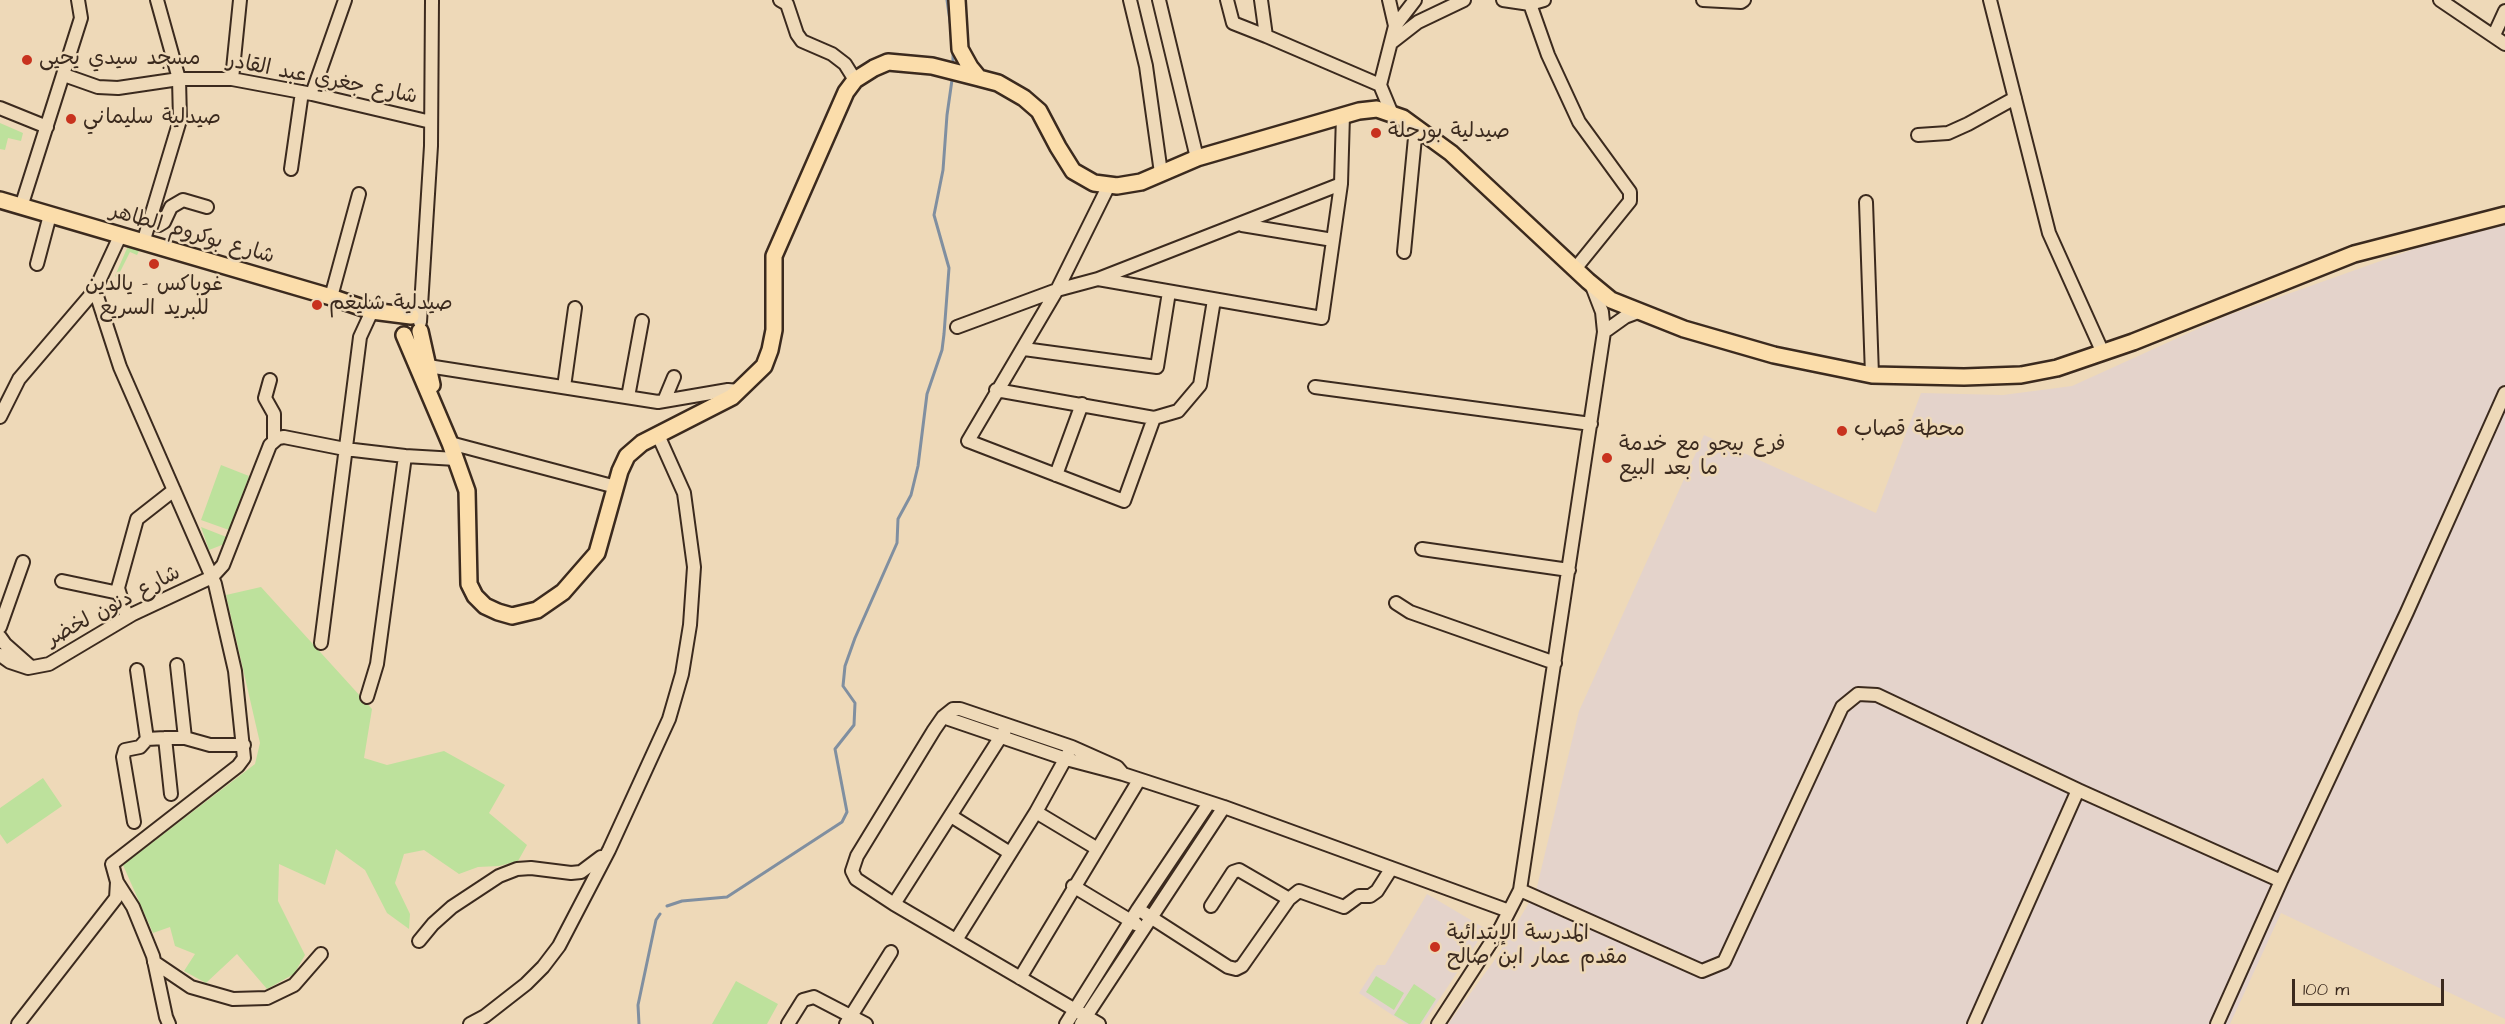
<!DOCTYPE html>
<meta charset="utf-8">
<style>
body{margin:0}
#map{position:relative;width:2505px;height:1024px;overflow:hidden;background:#eed9b8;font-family:"Architects Daughter",sans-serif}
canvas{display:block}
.scale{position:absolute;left:2292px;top:979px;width:152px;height:27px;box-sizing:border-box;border:3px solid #3b2a1e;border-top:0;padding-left:8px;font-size:18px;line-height:21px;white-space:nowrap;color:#3b2a1e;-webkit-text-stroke:4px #eed9b8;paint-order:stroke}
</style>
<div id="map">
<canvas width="2505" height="1024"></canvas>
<div class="scale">100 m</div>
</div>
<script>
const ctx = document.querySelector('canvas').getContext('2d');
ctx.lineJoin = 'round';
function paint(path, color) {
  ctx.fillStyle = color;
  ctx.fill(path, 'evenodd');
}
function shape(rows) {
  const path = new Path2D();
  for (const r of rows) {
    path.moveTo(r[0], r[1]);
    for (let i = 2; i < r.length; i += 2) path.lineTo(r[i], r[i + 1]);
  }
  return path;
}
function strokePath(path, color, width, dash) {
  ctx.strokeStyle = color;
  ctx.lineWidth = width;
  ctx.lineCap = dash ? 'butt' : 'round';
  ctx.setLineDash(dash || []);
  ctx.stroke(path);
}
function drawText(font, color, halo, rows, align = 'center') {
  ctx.font = font + ' "Architects Daughter","Playpen Sans Arabic",sans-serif';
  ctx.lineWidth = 5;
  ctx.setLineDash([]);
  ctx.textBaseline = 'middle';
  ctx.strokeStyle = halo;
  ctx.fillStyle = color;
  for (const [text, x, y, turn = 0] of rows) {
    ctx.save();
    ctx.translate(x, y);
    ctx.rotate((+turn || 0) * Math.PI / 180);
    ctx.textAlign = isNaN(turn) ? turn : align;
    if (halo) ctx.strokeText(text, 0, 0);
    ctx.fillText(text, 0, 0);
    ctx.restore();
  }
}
paint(shape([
 [2505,225,2505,1019,2281,913,2230,1024,1448,1024,1496,958,1536,891,1579,711,1704,435,1876,513,1921,393,2003,395,2072,386,2226,316,2417,248],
 [1427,894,1486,929,1423,1024,1406,1024,1359,993,1377,965,1385,965]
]), '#e4d3cb');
paint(shape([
 [0,123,23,133,21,141,8,138,5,150,0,149],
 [128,246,139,251,137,255,130,252,117,278,115,276],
 [221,465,249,476,229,530,201,520],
 [201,527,229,538,227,543,209,550],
 [261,587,372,709,364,758,387,765,444,751,505,785,489,813,527,845,518,861,499,866,478,867,459,874,424,850,404,854,395,883,410,914,409,929,387,913,365,870,336,849,325,885,279,864,278,901,305,955,294,974,267,989,237,954,206,983,184,971,195,954,175,946,170,927,153,933,123,865,255,764,260,743,226,595],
 [43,778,62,806,7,844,0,834,0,808],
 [1376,976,1404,993,1394,1010,1366,992],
 [736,981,778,1004,767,1024,712,1024],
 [1414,984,1436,999,1420,1024,1409,1024,1394,1015]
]), '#bde19c');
strokePath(shape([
 [947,0,951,28],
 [953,61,953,49],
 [667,906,682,901,727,897,842,822,847,812,835,749,854,725,855,703,843,686,845,666,855,638,897,543,898,519,911,495,918,466,927,394,942,350,944,334,949,268,934,215,943,170,947,115,952,80],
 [639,1024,638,1005,656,920,660,914]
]), '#808fa0', 3);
const minor = shape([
 [780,0,787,4,797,34,802,41,832,54,845,64,855,80],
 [1130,0,1146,66,1161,173],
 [1159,0,1197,158],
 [1227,0,1233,23,1266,36],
 [1261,0,1266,36,1380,85],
 [1389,0,1395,26,1380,85,1392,114],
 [1503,0,1530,4,1544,0],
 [1703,0,1741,2,1744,0],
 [1990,0,2049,233,2103,353],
 [2440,0,2505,44],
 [1530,4,1548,55,1579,122,1630,192,1630,201,1575,269],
 [1395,26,1415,0],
 [2494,35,2505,11],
 [1391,43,1418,22,1464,0],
 [64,75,98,87,118,88,179,79,232,79,312,94,431,122],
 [232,79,240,0],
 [312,94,345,0],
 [0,108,47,127],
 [1918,135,1948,133,1968,124,2015,98],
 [291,169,302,92],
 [1109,185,1057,290,968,441,1124,501,1154,418],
 [1866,202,1872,375],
 [21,207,81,18,78,0],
 [150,222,159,225,164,222,171,207,183,200,207,207],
 [1242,225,1333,240],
 [143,243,180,120,179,79,157,0],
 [1404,252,1416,127],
 [37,264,50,215],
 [1098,279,1322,318,1341,184,1343,115],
 [331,297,359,194],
 [420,322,431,146,432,0],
 [957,327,1057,290,1098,279,1341,184],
 [1604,332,1625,317,1641,311],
 [1024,349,1157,367,1169,292],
 [428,366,658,402,728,390,739,391],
 [270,380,265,398,274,414,274,441],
 [564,387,575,308],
 [1315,387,1591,424],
 [996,390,1154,418,1178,411,1200,385,1214,300],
 [628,397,642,321],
 [664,401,674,377],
 [0,417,19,379,95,290,120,236],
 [450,443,616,487],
 [405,456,456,459],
 [1056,475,1082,404],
 [1422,549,1569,570],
 [62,581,119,593],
 [1396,603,1410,612,1555,663],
 [127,617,118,588,137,519,174,490],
 [0,627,23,562],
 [0,637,5,644,31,667],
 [321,643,360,337,372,311],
 [0,655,10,662,28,668,49,664,133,614,212,577,223,565,270,445,278,438,284,437,345,449,405,456,377,664,367,697],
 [177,665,185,738],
 [137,670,147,739],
 [943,717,1066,759,1123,774,1224,807,1509,911],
 [165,738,171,794],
 [2078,790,2281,881],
 [1036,812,1096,848],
 [951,816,1010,853],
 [134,822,123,757,125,750,140,747,147,739,165,738,185,738,210,745,244,745],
 [117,882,133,907,153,956,166,1017,169,1024],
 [1073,886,1136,924],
 [1520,890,1702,971,1724,962,1842,707,1858,694,1877,695,2078,790,1974,1024],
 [894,904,1005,730],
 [1211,906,1233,872,1239,870,1289,899],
 [1138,909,1228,967,1236,969,1242,966,1289,899,1299,891,1344,907,1359,896,1370,896,1377,891,1391,869],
 [956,940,1036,812,1068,754],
 [419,941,433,924,452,907,499,876,517,869,531,868,571,873,581,872,601,857],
 [154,962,191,987,233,999,267,998,294,985,321,954],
 [1020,978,1139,780],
 [18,1024,116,898,117,882,112,864,238,766,244,758,235,671,215,584,120,367,95,290],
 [470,1024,485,1016,526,984,543,967,559,946,609,850,669,719,682,674,690,625,694,567,684,493,658,435],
 [788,1024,803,1000,814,997,866,1024],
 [846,1024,891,952],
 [1066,1024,1138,909,1209,803],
 [1081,1024,1224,807],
 [1099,1024,894,904,856,879,852,871,857,856,934,730,943,717,953,709,960,709,1072,747,1117,767,1123,774],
 [1438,1024,1501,927,1520,890,1604,332,1602,312,1592,286],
 [2217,1024,2281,881,2407,612,2505,393]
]);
const major = shape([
 [957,0,960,49,970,67,979,78,998,83,1024,98,1039,111,1058,147,1073,171,1094,183,1117,186,1141,182,1197,158,1359,111,1377,109,1403,118,1451,153,1588,281,1611,300,1684,329,1774,355,1872,375,1964,377,2021,375,2057,368,2133,342,2354,254,2505,215],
 [0,200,331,297,372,311,411,316],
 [420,331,432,385],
 [404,335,450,443,467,491,469,584,475,596,485,606,498,612,512,616,537,610,563,592,597,553,620,471,627,456,642,443,732,397,764,366,770,350,774,330,774,256,846,92,855,80,874,68,888,62,932,66,979,78]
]);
strokePath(minor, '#3b2a1e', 16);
strokePath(major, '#3b2a1e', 20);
strokePath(minor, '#eed9b8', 12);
strokePath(major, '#fbddab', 15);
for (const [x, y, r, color] of [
 [27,60,6,"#c8321e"],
 [71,119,6,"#c8321e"],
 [1376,133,6,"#c8321e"],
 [154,264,6,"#c8321e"],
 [317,305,6,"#c8321e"],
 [1842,431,6,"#c8321e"],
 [1607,458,6,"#c8321e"],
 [1435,947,6,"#c8321e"]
]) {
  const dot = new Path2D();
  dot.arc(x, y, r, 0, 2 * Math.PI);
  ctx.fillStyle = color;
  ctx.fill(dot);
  strokePath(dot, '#eed9b8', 2);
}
drawText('21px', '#3b2a1e', '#eed9b8', [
 ["مسجد سيدي يحيى",39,60],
 ["صيدلية سليماني",83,119],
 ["صيدلية بورحلة",1388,133],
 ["غوباكس - يالدين",154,286,"center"],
 ["للبريد السريع",154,310,"center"],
 ["صيدلية شليغم",329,305],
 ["محطة قصاب",1854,431],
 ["فرع بيجو مع خدمة",1619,446],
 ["ما بعد البيع",1619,470],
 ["المدرسة الإبتدائية",1447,935],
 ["مقدم عمار ابن صالح",1447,959]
], 'left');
drawText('21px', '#3b2a1e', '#eed9b8', [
 ["شارع جغري عبد القادر",322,80,11],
 ["شارع بوكروم الطاهر",192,235,16],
 ["شارع دنون لخضر",114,607,-28]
]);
</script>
